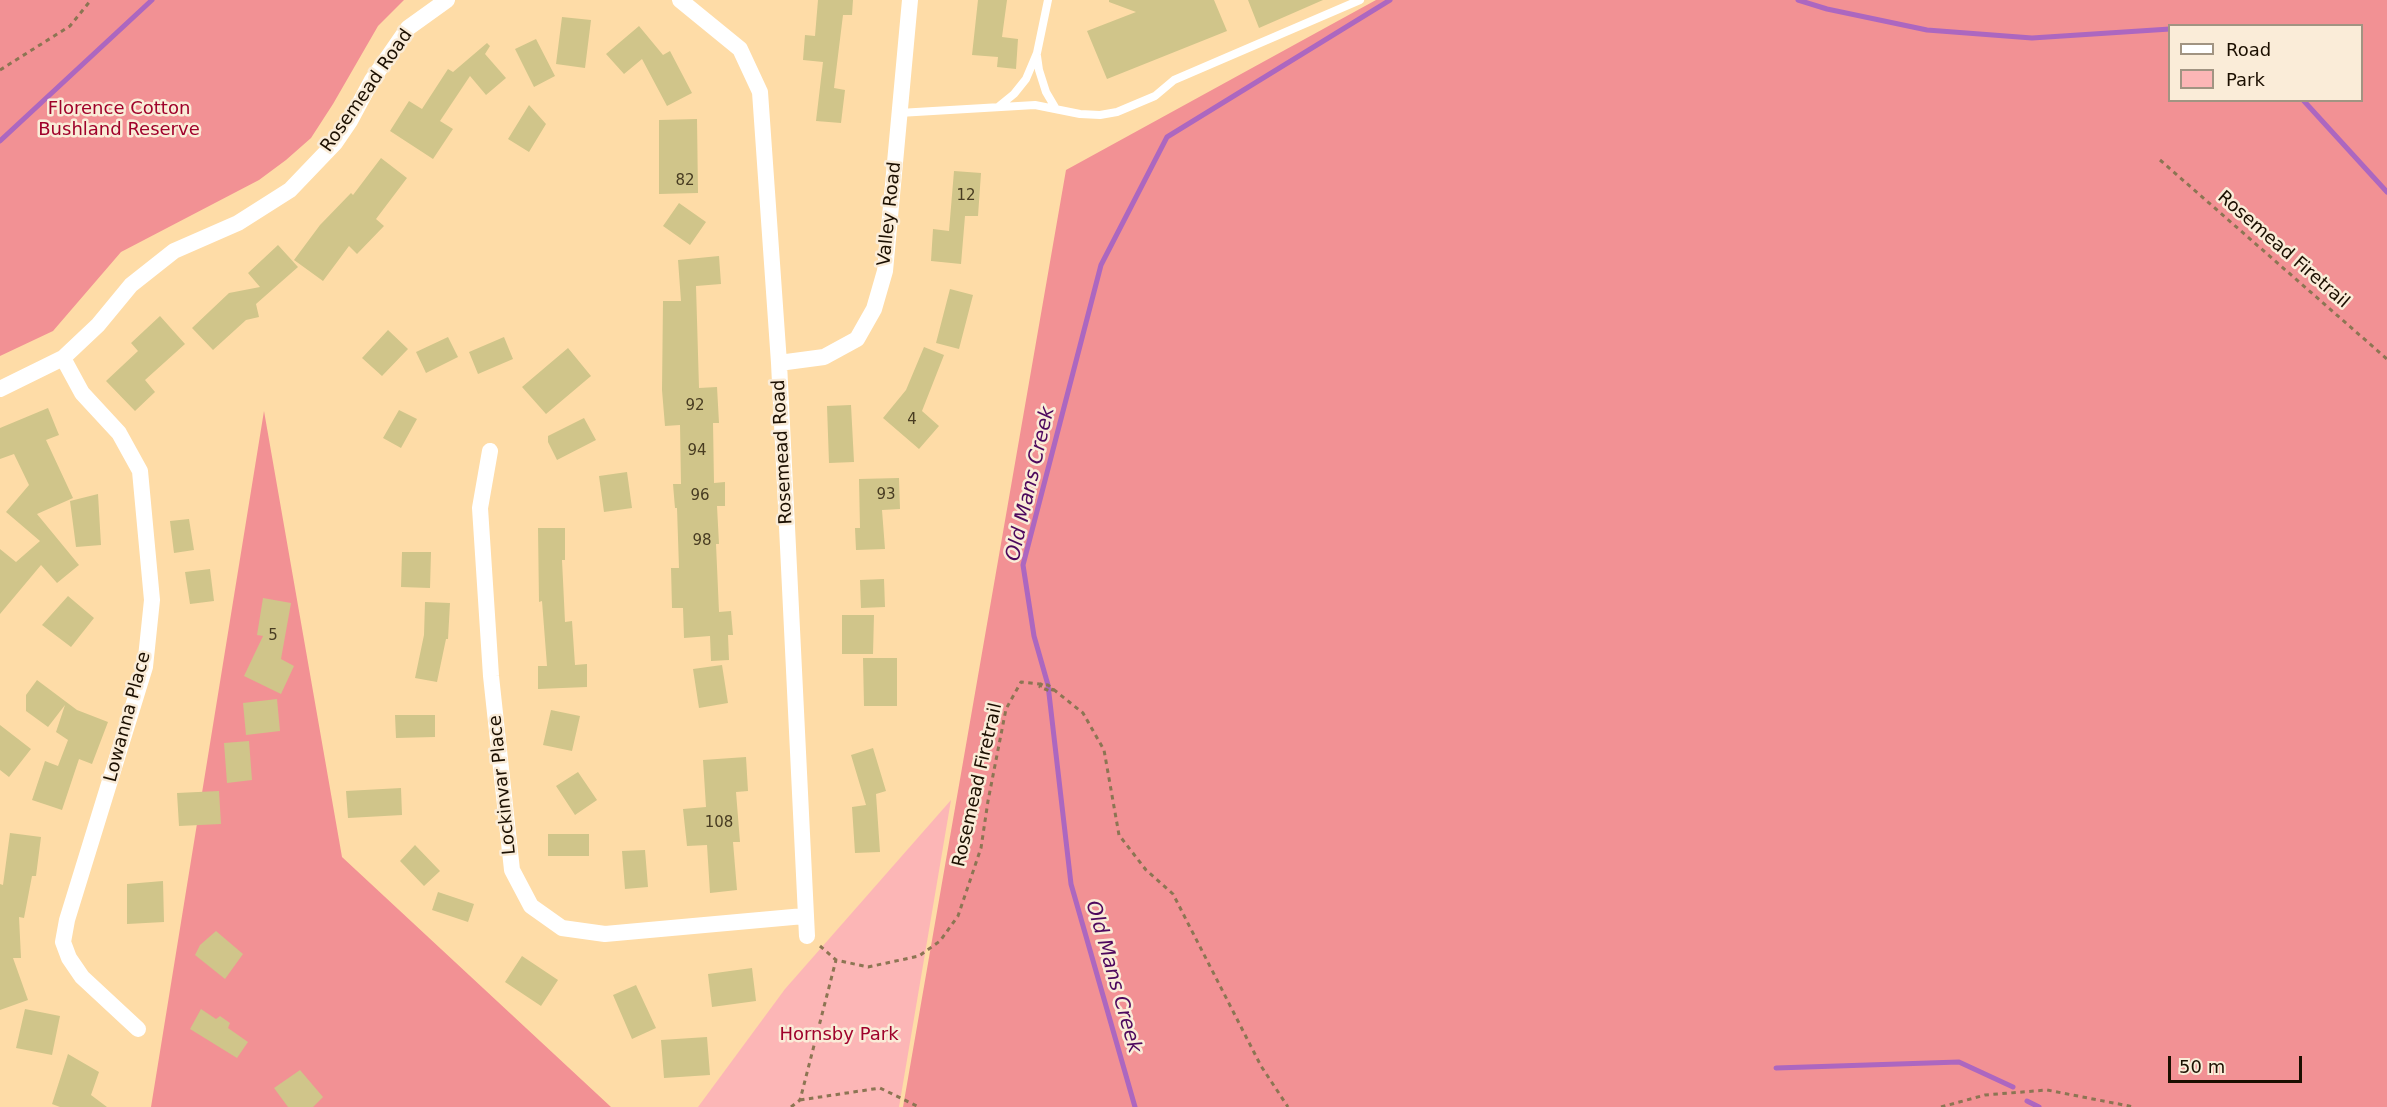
<!DOCTYPE html>
<style>
body{margin:0}
#map{position:relative;width:2387px;height:1107px;overflow:hidden;background:#fedca7;font-family:"DejaVu Sans",sans-serif}
canvas{display:block}
.legend{position:absolute;left:2168px;top:24px;width:195px;height:78px;box-sizing:border-box;background:#faecd8;border:2px solid #a19482;margin:0;padding:8px 10px;list-style:none;font-size:18px;color:#1b0f00}
.legend li{display:flex;align-items:center;gap:12px;height:30px}
.legend b{width:30px;border:2px solid #a19482}
.scale{position:absolute;left:2168px;top:1056px;width:134px;height:27px;box-sizing:border-box;border:3px solid #1b0f00;border-top:0;padding-left:8px;font-size:18px;line-height:21px;white-space:nowrap;color:#1b0f00;-webkit-text-stroke:4px #faecd8;paint-order:stroke}
</style>
<div id="map">
<canvas width="2387" height="1107"></canvas>
<ul class="legend">
<li><b style="height:8px;background:#fff"></b>Road</li>
<li><b style="height:16px;background:#fcb6b6"></b>Park</li>
</ul>
<div class="scale">50 m</div>
</div>
<script>
const ctx = document.querySelector('canvas').getContext('2d');
ctx.lineJoin = 'round';
function paint(path, color) {
  ctx.fillStyle = color;
  ctx.fill(path, 'evenodd');
}
function shape(rows) {
  const path = new Path2D();
  for (const r of rows) {
    path.moveTo(r[0], r[1]);
    for (let i = 2; i < r.length; i += 2) path.lineTo(r[i], r[i + 1]);
  }
  return path;
}
function strokePath(path, color, width, dash) {
  ctx.strokeStyle = color;
  ctx.lineWidth = width;
  ctx.lineCap = dash ? 'butt' : 'round';
  ctx.setLineDash(dash || []);
  ctx.stroke(path);
}
function drawText(font, color, halo, rows, align = 'center') {
  ctx.font = font + ' "DejaVu Sans",sans-serif';
  ctx.lineWidth = 5;
  ctx.setLineDash([]);
  ctx.textBaseline = 'middle';
  ctx.strokeStyle = halo;
  ctx.fillStyle = color;
  for (const [text, x, y, turn = 0] of rows) {
    ctx.save();
    ctx.translate(x, y);
    ctx.rotate((+turn || 0) * Math.PI / 180);
    ctx.textAlign = isNaN(turn) ? turn : align;
    if (halo) ctx.strokeText(text, 0, 0);
    ctx.fillText(text, 0, 0);
    ctx.restore();
  }
}
paint(shape([
 [951,800,899,1107,698,1107,785,989]
]), '#fcb6b6');
paint(shape([
 [0,0,404,0,378,26,333,104,311,138,286,160,259,180,121,252,53,331,0,356],
 [1376,0,2387,0,2387,1107,903,1107,1066,170],
 [2170,26,2362,26,2362,100,2170,100],
 [264,411,342,857,611,1107,151,1107]
]), '#f29194');
strokePath(shape([
 [1798,0,1827,9,1927,30,2032,38,2170,29],
 [2303,100,2387,192],
 [0,141,152,0],
 [1776,1068,1959,1062,2013,1087],
 [2027,1101,2039,1107],
 [1135,1107,1071,884,1048,685,1034,636,1023,565,1101,265,1167,137,1390,0]
]), '#ac67c0', 5);
paint(shape([
 [818,0,853,0,852,15,843,15,834,88,845,90,841,123,816,121,823,62,803,60,805,35,815,36],
 [978,0,1007,0,1002,37,1018,39,1016,69,997,67,998,57,972,55],
 [1109,0,1214,0,1227,31,1107,79,1087,31,1136,12,1109,2],
 [1248,0,1323,0,1259,28],
 [562,17,591,20,585,68,556,64],
 [639,26,663,55,670,51,692,93,667,106,642,59,624,74,606,54],
 [536,39,555,76,534,87,515,49],
 [487,43,490,46,485,54,506,78,486,95,470,76,440,121,453,129,433,159,390,131,409,101,422,109,448,69,453,72],
 [529,105,546,124,529,152,508,139],
 [697,119,698,193,659,194,659,120],
 [381,158,407,178,376,219,384,226,357,254,349,246,323,281,294,260,320,225,351,193,353,195],
 [954,171,981,173,978,216,965,216,961,264,931,261,933,229,949,231],
 [679,203,706,222,690,245,663,226],
 [278,245,298,267,256,304,259,317,246,320,213,350,192,328,229,293,260,287,248,273],
 [719,256,721,284,696,286,699,388,717,387,719,423,713,423,714,483,725,482,725,506,717,506,719,544,716,544,719,612,731,611,733,635,728,635,729,660,711,661,710,636,684,638,683,608,672,608,671,568,679,568,677,508,675,508,673,484,681,484,680,425,665,426,662,390,663,301,681,301,678,260],
 [950,289,973,295,959,349,936,343],
 [160,316,185,344,145,380,155,392,135,411,106,381,138,351,131,343],
 [388,330,408,349,382,376,362,358],
 [448,337,458,357,426,373,416,352],
 [504,337,513,359,478,374,469,352],
 [924,347,944,355,922,411,939,426,919,449,883,418,906,390],
 [568,348,591,376,546,414,522,387],
 [851,405,854,462,829,463,827,406],
 [48,408,59,435,46,440,73,498,37,514,79,565,57,583,41,565,0,614,0,549,16,562,40,541,6,512,29,485,14,454,0,459,0,428],
 [399,410,417,419,401,448,383,438],
 [584,418,596,440,557,460,548,442,548,436],
 [627,472,632,508,604,512,599,476],
 [899,478,900,509,882,510,885,549,856,550,855,528,860,528,859,479],
 [98,494,101,545,76,547,70,501],
 [189,519,194,550,174,553,170,521],
 [538,528,565,528,565,560,562,560,565,622,572,621,575,665,587,664,587,687,538,689,538,666,547,666,542,601,539,602],
 [402,552,431,552,430,588,401,587],
 [210,569,214,601,190,604,185,572],
 [884,579,885,607,861,608,860,580],
 [68,596,94,618,71,647,42,625],
 [263,598,291,603,281,659,294,666,281,694,244,676,263,636,257,635],
 [425,602,450,603,448,639,446,639,437,682,415,678,424,635],
 [842,615,874,615,873,654,842,654],
 [863,658,897,658,897,706,864,706],
 [722,665,728,703,699,708,693,669],
 [37,680,77,710,108,722,92,764,79,759,62,810,32,800,45,761,58,766,68,740,56,732,65,705,48,727,26,711,26,695],
 [277,699,280,731,246,735,243,703],
 [551,710,580,716,572,751,543,745],
 [395,715,435,715,435,737,396,738],
 [0,725,31,749,9,777,0,770],
 [249,741,252,780,227,783,224,743],
 [873,748,886,791,876,794,880,852,855,853,852,807,866,805,851,755],
 [746,757,748,791,736,792,740,842,733,842,737,890,710,893,707,845,687,846,683,809,706,807,703,760],
 [578,772,597,800,575,815,556,786],
 [401,788,402,815,348,818,346,791],
 [219,791,221,824,179,826,177,793],
 [10,833,41,837,36,876,32,876,24,918,19,917,21,958,13,958,28,1000,0,1010,0,884,3,885],
 [548,834,589,834,589,856,548,856],
 [415,845,440,871,424,886,400,861],
 [645,850,648,887,625,889,622,851],
 [163,881,164,922,127,924,127,884],
 [438,892,474,904,468,922,432,910],
 [216,931,243,954,225,979,195,955,200,945],
 [522,956,558,980,541,1006,505,982],
 [752,968,756,1001,712,1007,708,974],
 [636,985,656,1028,632,1039,613,995],
 [25,1009,60,1016,52,1055,16,1048],
 [201,1009,216,1019,220,1016,230,1023,228,1028,248,1042,237,1058,190,1029],
 [707,1037,710,1075,664,1078,661,1040],
 [68,1054,99,1072,91,1095,107,1107,60,1107,52,1104],
 [300,1070,323,1097,313,1107,288,1107,274,1088]
]), '#d0c58a');
strokePath(shape([
 [0,70,70,26,91,0],
 [2160,160,2387,359],
 [1042,683,1040,687,1052,692,1053,688],
 [820,946,836,960,868,967,919,956,940,941,958,916,981,848,988,801,1006,709,1021,682,1048,685,1083,713,1104,750,1119,835,1146,870,1173,894,1261,1066,1288,1107],
 [800,1100,880,1088,919,1107],
 [791,1107,800,1100,836,960],
 [1941,1107,1985,1095,2047,1090,2134,1107]
]), '#8c7553', 3, [4.5, 4.5]);
strokePath(shape([
 [1037,56,1039,70,1046,92,1056,109],
 [998,107,1014,94,1026,79,1037,53,1048,0],
 [899,113,1035,105,1080,114,1100,115,1117,112,1155,96,1174,80,1360,0]
]), '#fff', 8);
strokePath(shape([
 [680,0,740,49,760,92,779,363,807,936],
 [63,358,82,393,119,433,140,471,152,600,145,667,67,920,63,942,69,958,82,977,138,1029],
 [779,363,824,357,857,339,874,309,885,271,910,0],
 [0,389,63,358,98,325,131,285,174,251,238,223,290,190,335,143,350,121,372,80,408,28,447,0],
 [490,451,480,508,491,676,512,870,531,906,562,928,605,934,804,916]
]), '#fff', 16);
drawText('15px', '#483c22', null, [
 ["82",685,181],
 ["12",966,196],
 ["92",695,406],
 ["4",912,420],
 ["94",697,451],
 ["93",886,495],
 ["96",700,496],
 ["98",702,541],
 ["5",273,636],
 ["108",719,823]
]);
drawText('18px', '#1b0f00', '#faecd8', [
 ["Rosemead Road",367,91,-55],
 ["Valley Road",890,214,-84],
 ["Rosemead Firetrail",2283,250,41],
 ["Rosemead Road",783,452,-93],
 ["Lowanna Place",128,717,-75],
 ["Lockinvar Place",503,785,-96],
 ["Rosemead Firetrail",978,785,-77]
]);
drawText('18px', '#9f022b', '#faecd8', [
 ["Florence Cotton",119,109],
 ["Bushland Reserve",119,130],
 ["Hornsby Park",839,1035]
]);
drawText('italic 20px', '#4d085d', '#faecd8', [
 ["Old Mans Creek",1031,484,-77],
 ["Old Mans Creek",1113,977,74]
]);
</script>
